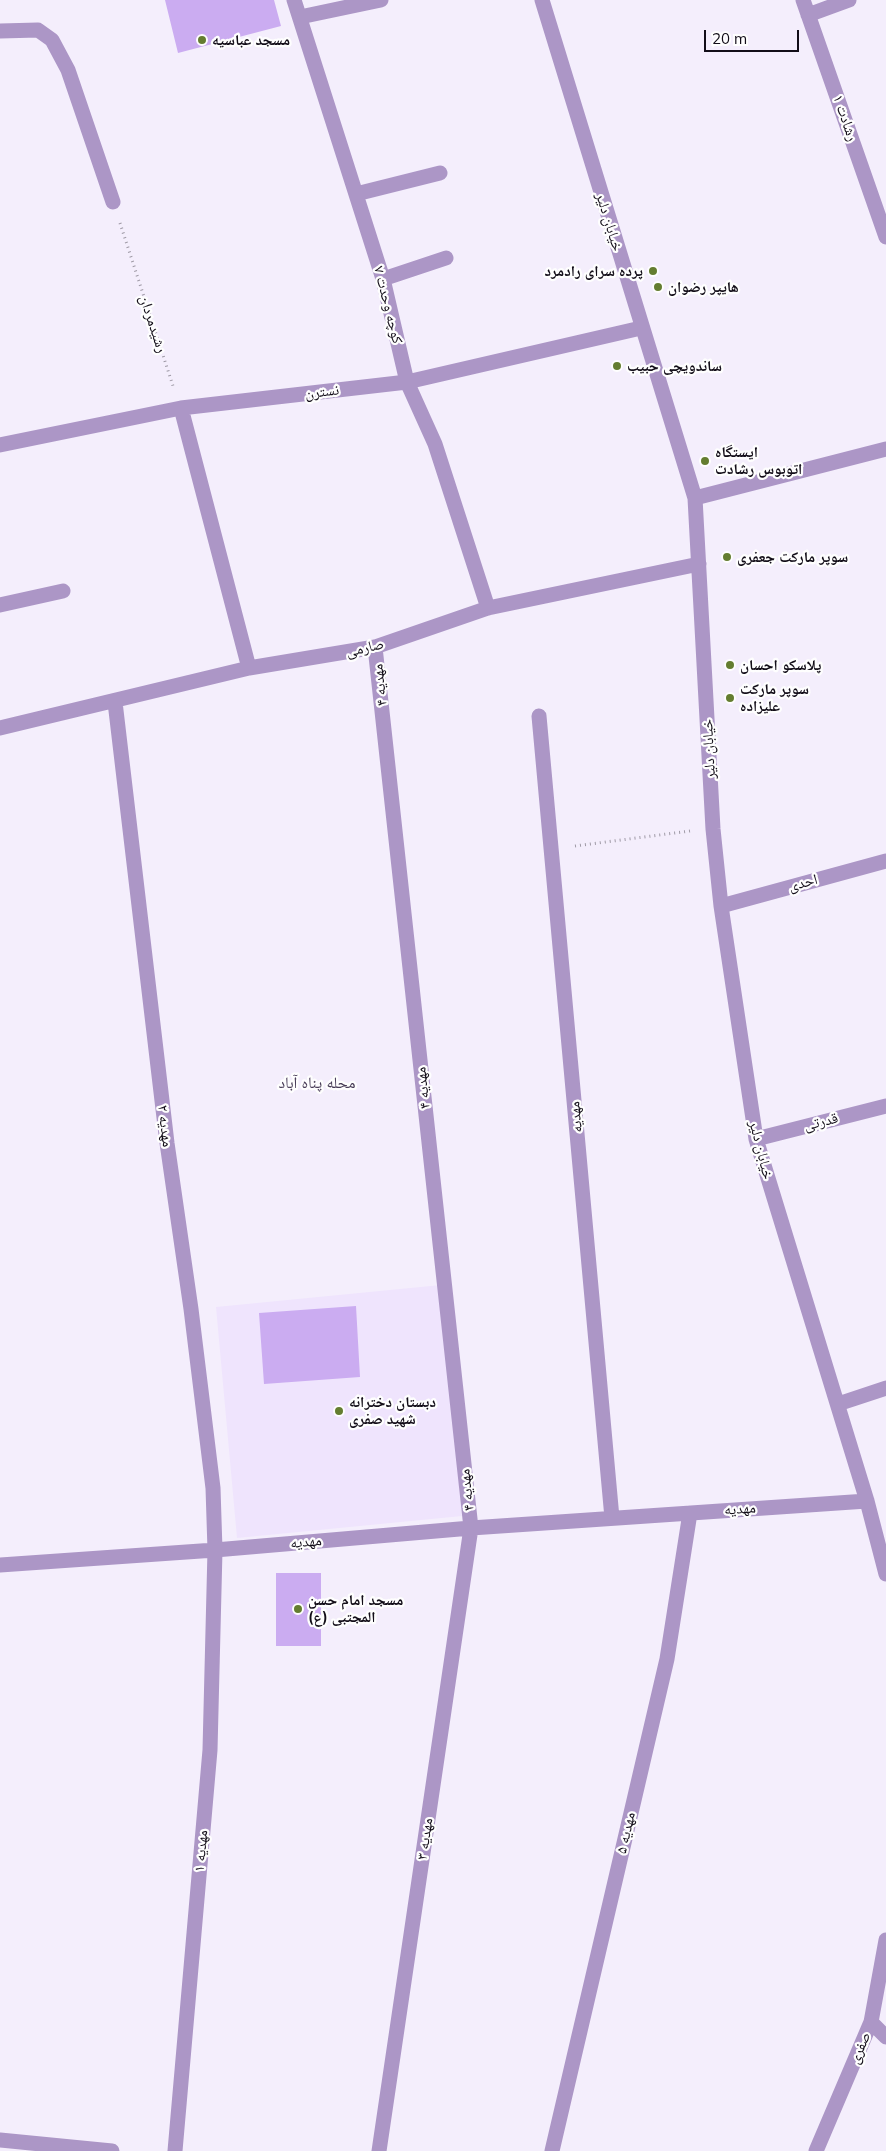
<!DOCTYPE html>
<meta charset="utf-8">
<style>
body{margin:0}
#map{position:relative;width:886px;height:2151px;overflow:hidden;background:#f4eefc;font-family:Mulish,sans-serif}
canvas{display:block}
.scale{position:absolute;left:704px;top:30px;width:95px;height:22px;box-sizing:border-box;border:2px solid #120d18;border-top:0;padding-left:6px;font-size:15px;line-height:18px;white-space:nowrap;color:#120d18;-webkit-text-stroke:4px #fefefe;paint-order:stroke}
</style>
<div id="map">
<canvas width="886" height="2151"></canvas>
<div class="scale">20 m</div>
</div>
<script>
const ctx = document.querySelector('canvas').getContext('2d');
ctx.lineJoin = 'round';
function paint(path, color) {
  ctx.fillStyle = color;
  ctx.fill(path, 'evenodd');
}
function shape(rows) {
  const path = new Path2D();
  for (const r of rows) {
    path.moveTo(r[0], r[1]);
    for (let i = 2; i < r.length; i += 2) path.lineTo(r[i], r[i + 1]);
  }
  return path;
}
function strokePath(path, color, width, dash) {
  ctx.strokeStyle = color;
  ctx.lineWidth = width;
  ctx.lineCap = dash ? 'butt' : 'round';
  ctx.setLineDash(dash || []);
  ctx.stroke(path);
}
function drawText(font, color, halo, rows, align = 'center') {
  ctx.font = font + ' Mulish,"Noto Naskh Arabic",sans-serif';
  ctx.lineWidth = 4.5;
  ctx.setLineDash([]);
  ctx.textBaseline = 'middle';
  ctx.strokeStyle = halo;
  ctx.fillStyle = color;
  for (const [text, x, y, turn = 0] of rows) {
    ctx.save();
    ctx.translate(x, y);
    ctx.rotate((+turn || 0) * Math.PI / 180);
    ctx.textAlign = isNaN(turn) ? turn : align;
    if (halo) ctx.strokeText(text, 0, 0);
    ctx.fillText(text, 0, 0);
    ctx.restore();
  }
}
paint(shape([
 [441,1285,462,1516,237,1538,216,1307]
]), '#efe4fd');
paint(shape([
 [165,0,274,0,281,26,178,53],
 [356,1306,360,1377,264,1384,259,1313],
 [276,1573,321,1573,321,1646,276,1646]
]), '#cbacf1');
strokePath(shape([
 [120,223,173,386],
 [575,846,690,831]
]), '#9f9aa6', 3, [1, 4]);
strokePath(shape([
 [294,0,383,279,407,382,435,444,488,608],
 [542,0,695,498,713,829,721,906,756,1139,867,1501,886,1574],
 [803,0,886,237],
 [808,15,849,0],
 [300,17,381,0],
 [0,31,38,30,52,40,68,70,113,202],
 [356,194,440,173],
 [383,279,446,258],
 [181,408,249,668],
 [0,445,181,408,407,382,641,328],
 [695,498,886,449],
 [0,605,63,591],
 [375,647,471,1528,379,2151],
 [115,702,167,1143,191,1309,213,1488,215,1550,210,1750,175,2151],
 [539,716,612,1518],
 [0,728,249,668,375,647,488,608,699,564],
 [721,906,886,861],
 [756,1139,886,1106],
 [838,1404,886,1388],
 [0,1565,215,1550,471,1528,867,1501],
 [871,2022,886,2037],
 [0,2140,112,2151],
 [552,2151,667,1659,690,1513],
 [816,2151,871,2022,886,1940]
]), '#ac96c6', 15);
for (const [x, y, r, color] of [
 [202,40,5,"#647d30"],
 [653,271,5,"#647d30"],
 [658,287,5,"#647d30"],
 [617,366,5,"#647d30"],
 [705,461,5,"#647d30"],
 [727,557,5,"#647d30"],
 [730,665,5,"#647d30"],
 [730,698,5,"#647d30"],
 [339,1411,5,"#647d30"],
 [298,1609,5,"#647d30"]
]) {
  const dot = new Path2D();
  dot.arc(x, y, r, 0, 2 * Math.PI);
  ctx.fillStyle = color;
  ctx.fill(dot);
  strokePath(dot, '#fefefe', 2);
}
drawText('bold 15px', '#120d18', '#fefefe', [
 ["مسجد عباسیه",212,40],
 ["پرده سرای رادمرد",643,271,"right"],
 ["هایپر رضوان",668,287],
 ["ساندویچی حبیب",627,366],
 ["ایستگاه",715,452],
 ["اتوبوس رشادت",715,469],
 ["سوپر مارکت جعفری",737,557],
 ["پلاسکو احسان",740,665],
 ["سوپر مارکت",740,689],
 ["علیزاده",740,706],
 ["دبستان دخترانه",349,1402],
 ["شهید صفری",349,1419],
 ["مسجد امام حسن",308,1600],
 ["المجتبی (ع)",308,1617]
], 'left');
drawText('15px', '#120d18', '#fefefe', [
 ["رشادت ۱",845,118,71],
 ["خیابان دلیر",609,222,73],
 ["کوچه وحدت ۷",388,305,76],
 ["رشیدمردان",153,324,72],
 ["نسترن",322,392,-7],
 ["صارمی",365,648,-13],
 ["مهدیه ۴",380,685,-96],
 ["خیابان دلیر",709,749,-93],
 ["احدی",803,883,-15],
 ["مهدیه ۴",423,1088,-96],
 ["مهدیه",576,1117,-95],
 ["قدرتی",821,1122,-14],
 ["مهدیه ۲",165,1126,83],
 ["خیابان دلیر",761,1150,76],
 ["مهدیه ۴",467,1490,-96],
 ["مهدیه",740,1509,-4],
 ["مهدیه",306,1542,-5],
 ["مهدیه ۵",626,1833,-77],
 ["مهدیه ۳",425,1839,-82],
 ["مهدیه ۱",201,1851,-85],
 ["صفری",860,2048,-67]
]);
drawText('16px', '#483c57', '#fefefe', [
 ["محله پناه آباد",317,1083]
]);
</script>
